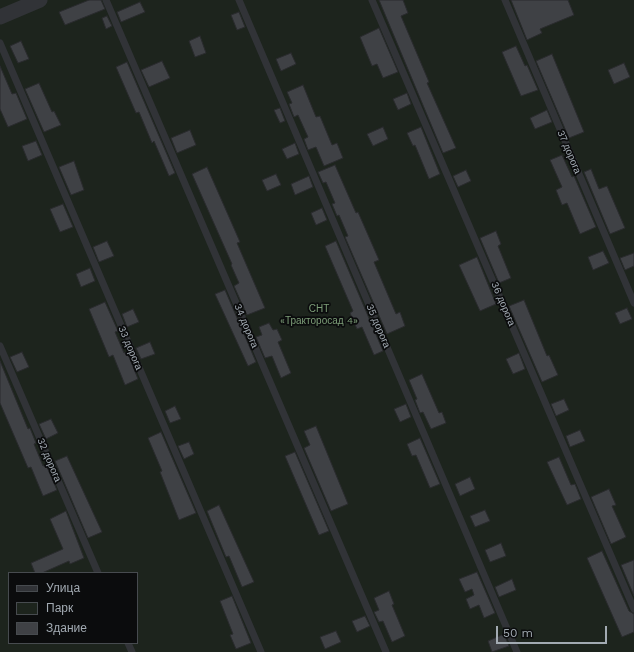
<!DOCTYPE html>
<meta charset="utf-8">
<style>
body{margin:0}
#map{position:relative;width:634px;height:652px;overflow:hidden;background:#101112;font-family:"Work Sans",sans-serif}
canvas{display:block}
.legend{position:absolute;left:8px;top:572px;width:130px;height:72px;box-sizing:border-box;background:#0b0c0d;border:1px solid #474b4f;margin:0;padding:5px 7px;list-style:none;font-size:12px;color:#a2aab2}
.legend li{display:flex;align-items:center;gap:8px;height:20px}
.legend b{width:20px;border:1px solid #474b4f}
.scale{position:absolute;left:496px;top:626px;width:111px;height:18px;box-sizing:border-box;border:2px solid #a2aab2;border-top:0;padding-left:5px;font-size:12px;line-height:14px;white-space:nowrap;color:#a2aab2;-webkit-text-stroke:3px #0b0c0d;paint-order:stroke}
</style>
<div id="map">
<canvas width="634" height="652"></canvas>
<ul class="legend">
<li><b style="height:5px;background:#313337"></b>Улица</li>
<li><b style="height:11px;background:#1d241d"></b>Парк</li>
<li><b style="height:11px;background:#3f4145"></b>Здание</li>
</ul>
<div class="scale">50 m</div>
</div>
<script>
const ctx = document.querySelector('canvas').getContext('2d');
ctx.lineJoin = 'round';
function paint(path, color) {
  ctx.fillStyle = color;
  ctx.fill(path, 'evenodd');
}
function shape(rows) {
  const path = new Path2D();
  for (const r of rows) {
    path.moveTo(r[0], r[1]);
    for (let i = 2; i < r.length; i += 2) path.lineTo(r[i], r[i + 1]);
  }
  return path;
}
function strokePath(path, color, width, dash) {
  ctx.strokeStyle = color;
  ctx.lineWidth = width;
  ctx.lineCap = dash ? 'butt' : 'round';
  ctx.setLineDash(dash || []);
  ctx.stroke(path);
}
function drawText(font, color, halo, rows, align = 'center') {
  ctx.font = font + ' "Work Sans",sans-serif';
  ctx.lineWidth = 3.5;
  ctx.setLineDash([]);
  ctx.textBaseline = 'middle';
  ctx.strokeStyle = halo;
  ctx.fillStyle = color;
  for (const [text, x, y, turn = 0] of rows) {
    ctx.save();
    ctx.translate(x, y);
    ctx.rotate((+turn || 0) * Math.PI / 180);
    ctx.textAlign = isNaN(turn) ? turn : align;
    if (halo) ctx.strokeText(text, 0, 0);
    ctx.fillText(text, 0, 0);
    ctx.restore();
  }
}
paint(shape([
 [0,0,634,0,634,652,0,652],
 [9,573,137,573,137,643,9,643]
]), '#1d241d');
const building = shape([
 [89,0,101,0,105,9,65,25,59,12,89,0],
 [379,0,403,0,408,13,401,16,429,82,427,83,456,148,443,153,379,0],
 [511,0,568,0,574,15,540,29,542,33,527,40,511,0],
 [140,2,145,12,121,22,117,12,140,2],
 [239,12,245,27,237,30,231,15,239,12],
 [107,16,112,26,106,29,102,18,107,16],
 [379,28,398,72,383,78,377,64,372,66,360,37,379,28],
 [200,36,206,53,195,57,189,41,200,36],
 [21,41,29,59,18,63,10,46,21,41],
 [516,46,525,66,527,65,538,90,521,96,502,52,516,46],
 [291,53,296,64,281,71,276,59,291,53],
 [552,54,584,132,569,138,536,61,552,54],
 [162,61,170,78,149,87,141,70,162,61],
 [127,62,175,173,169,176,154,141,152,143,139,112,136,113,116,67,127,62],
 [624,63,630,77,614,84,608,70,624,63],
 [0,66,12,94,16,93,27,119,8,127,0,109,0,66],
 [39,83,52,112,54,111,61,125,44,132,25,89,39,83],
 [303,85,316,117,320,116,332,145,337,143,343,158,324,166,316,147,308,150,304,139,308,137,298,115,294,117,289,104,292,103,287,92,303,85],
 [407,93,411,104,398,110,393,99,407,93],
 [280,108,285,121,280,123,274,110,280,108],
 [547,110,552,122,535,129,530,118,547,110],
 [383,127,388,139,373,146,367,134,383,127],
 [421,127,440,174,429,179,415,145,413,146,407,133,421,127],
 [190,130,196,145,177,153,171,138,190,130],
 [36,141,42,155,28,161,22,146,36,141],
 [295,143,299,154,287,159,282,149,295,143],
 [562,155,572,177,574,176,596,227,580,234,567,203,562,205,556,190,562,187,550,160,562,155],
 [74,161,84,190,71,195,59,167,74,161],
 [335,165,356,213,358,212,379,260,374,262,396,314,400,312,405,326,387,334,345,237,348,236,339,215,337,216,332,204,335,203,326,182,323,183,318,172,335,165],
 [207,167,240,242,237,243,265,308,247,315,234,286,239,283,231,265,232,264,192,174,207,167],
 [591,169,599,189,607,186,625,228,610,234,584,172,591,169],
 [466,170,471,181,458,187,453,176,466,170],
 [276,174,281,185,267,191,262,180,276,174],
 [309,176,313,187,295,195,291,184,309,176],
 [63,204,73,227,60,232,50,209,63,204],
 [322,208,327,220,316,225,311,213,322,208],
 [496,231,501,244,498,246,511,278,499,283,480,238,496,231],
 [107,241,114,256,99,262,93,247,107,241],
 [336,241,383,351,374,355,362,327,357,329,350,313,353,311,325,246,336,241],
 [603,251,609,263,593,270,588,257,603,251],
 [634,253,634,266,625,270,620,258,634,253],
 [477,257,496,304,480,311,459,265,477,257],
 [90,268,95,281,81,287,76,274,90,268],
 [225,290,256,362,248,366,215,294,225,290],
 [524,300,547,356,549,355,558,375,542,382,509,306,524,300],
 [105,302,118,331,115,332,124,353,127,352,138,379,125,385,113,355,109,357,89,309,105,302],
 [627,308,632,319,620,324,615,313,627,308],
 [133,309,139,322,127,327,122,314,133,309],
 [269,323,273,330,277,329,282,340,278,342,291,373,281,378,272,356,265,358,256,337,262,335,259,327,269,323],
 [150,342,155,354,141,359,136,348,150,342],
 [22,352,29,367,17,372,10,357,22,352],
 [519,353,525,369,513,374,506,359,519,353],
 [0,361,28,429,30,428,36,443,34,444,43,466,46,465,57,490,43,496,31,467,28,468,0,403,0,361],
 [422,374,439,413,442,412,446,423,431,429,423,412,420,413,415,400,417,399,409,380,422,374],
 [564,399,569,410,556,416,551,404,564,399],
 [406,404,411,417,400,422,394,409,406,404],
 [175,406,181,419,170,423,165,411,175,406],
 [51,419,58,433,46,439,39,424,51,419],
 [316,426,348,504,331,511,304,448,310,445,304,431,316,426],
 [580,430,585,441,570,447,566,436,580,430],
 [161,432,196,513,179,520,160,472,162,471,148,438,161,432],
 [420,438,440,484,430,488,416,455,412,456,407,444,420,438],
 [189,442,194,454,184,459,178,446,189,442],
 [295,452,329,531,319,535,285,456,295,452],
 [67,456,102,532,88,538,55,461,67,456],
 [559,457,571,485,575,484,581,499,567,505,547,462,559,457],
 [470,477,475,489,460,496,455,484,470,477],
 [609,489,616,505,612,506,626,537,611,544,591,497,609,489],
 [219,505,254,582,242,587,229,556,226,557,207,511,219,505],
 [485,510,490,521,475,527,470,516,485,510],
 [66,511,84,558,70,564,69,561,42,573,35,573,31,563,63,549,50,519,66,511],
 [501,543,506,556,490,562,485,550,501,543],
 [602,551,629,611,634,614,634,632,622,637,587,558,602,551],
 [634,560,634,596,621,565,634,560],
 [477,572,495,613,484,618,479,605,470,609,466,599,474,595,472,589,465,592,459,579,477,572],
 [512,579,516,590,499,597,495,587,512,579],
 [389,591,394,604,392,605,405,636,392,642,383,621,379,622,374,612,379,610,374,598,389,591],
 [232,596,251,643,236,649,230,635,233,634,220,601,232,596],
 [365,616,370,626,357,632,352,621,365,616],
 [336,631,341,642,325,649,320,637,336,631],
 [504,634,509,646,492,652,488,641,504,634]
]);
paint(building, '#3f4145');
strokePath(building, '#2a2b2e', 1);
strokePath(shape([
 [106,0,386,652],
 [239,0,517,652],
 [372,0,634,609],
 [505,0,634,303],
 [0,43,261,652],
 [0,346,98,573],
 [128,643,132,652]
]), '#313337', 7);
strokePath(shape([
 [0,17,40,0]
]), '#313337', 15);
drawText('10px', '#a2aab2', '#0b0c0d', [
 ["37 дорога",569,152,67],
 ["36 дорога",503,304,67],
 ["34 дорога",246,326,67],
 ["35 дорога",378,326,67],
 ["33 дорога",130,348,67],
 ["32 дорога",49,460,67]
]);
drawText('10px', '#7d9e78', '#0b0c0d', [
 ["СНТ",319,309],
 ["«Тракторосад 4»",319,321]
]);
</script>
